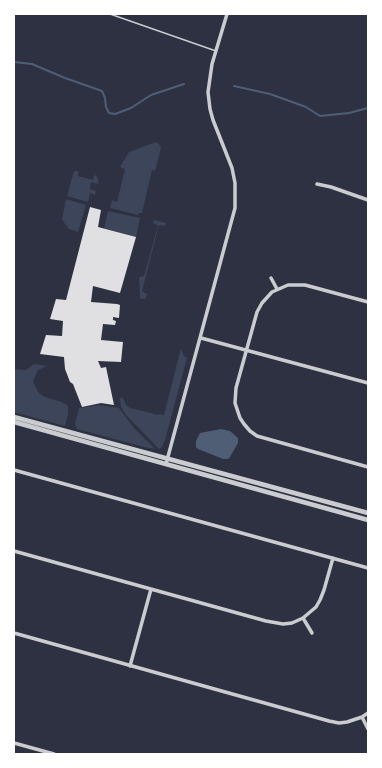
<!DOCTYPE html>
<style>
body{margin:0}
#map{position:relative;width:382px;height:768px;overflow:hidden;background:#2d3142;font-family:"Open Sans",sans-serif}
canvas{display:block}
.frame{position:absolute;inset:0;border:15px solid #fff;pointer-events:none}
</style>
<div id="map">
<canvas width="382" height="768"></canvas>
<div class="frame"></div>
</div>
<script>
const ctx = document.querySelector('canvas').getContext('2d');
ctx.lineJoin = 'round';
function paint(path, color) {
  ctx.fillStyle = color;
  ctx.fill(path, 'evenodd');
}
function shape(rows) {
  const path = new Path2D();
  for (const r of rows) {
    path.moveTo(r[0], r[1]);
    for (let i = 2; i < r.length; i += 2) path.lineTo(r[i], r[i + 1]);
  }
  return path;
}
function strokePath(path, color, width, dash) {
  ctx.strokeStyle = color;
  ctx.lineWidth = width;
  ctx.lineCap = dash ? 'butt' : 'round';
  ctx.setLineDash(dash || []);
  ctx.stroke(path);
}
paint(shape([
 [156,142,159,144,161,148,155,171,152,170,142,213,139,213,138,215,110,208,112,200,117,202,125,169,120,167,129,152],
 [75,171,78,171,78,176,93,180,94,176,96,175,98,179,98,184,91,182,90,189,96,191,95,195,90,193,88,202,67,196,73,174],
 [66,199,86,205,78,232,69,229,65,224,62,219],
 [108,211,140,218,136,237,104,228],
 [154,220,166,223,165,226,159,225,142,291,147,294,146,298,144,299,140,298,139,277,144,276,158,226,153,223],
 [181,348,184,356,187,358,165,440,162,447,159,449,126,415,121,407,120,398,123,398,126,405,130,408,159,415,159,414,164,415],
 [34,364,47,366,38,370,33,382,39,393,45,397,62,402,68,406,68,414,65,426,14,412,14,369,26,370],
 [99,405,119,408,134,428,155,449,144,447,77,429,75,424,79,408]
]), '#3c4559');
paint(shape([
 [221,429,230,431,238,438,238,443,230,457,228,459,223,459,198,449,196,447,196,441,200,433]
]), '#4f5d75');
strokePath(shape([
 [14,62,32,64,65,78,102,91,105,98,106,107,109,113,115,114,131,108,151,95,184,84],
 [234,86,270,94,306,107,320,116,349,113,368,108]
]), '#4f5d75', 2);
paint(shape([
 [90,207,101,210,98,227,136,237,120,293,93,286,91,302,117,304,120,305,119,318,113,317,113,320,116,321,115,325,103,324,101,340,123,342,121,362,98,361,101,368,106,367,114,405,101,403,82,407,73,384,70,382,65,369,64,357,40,354,46,335,62,336,63,321,50,319,56,299,66,300]
]), '#e0e0e3');
strokePath(shape([
 [110,14,216,51]
]), '#caccd0', 1.5);
strokePath(shape([
 [317,184,331,187,368,200],
 [271,278,277,289],
 [368,302,305,285,288,285,272,292,262,303,257,312,236,388,235,403,240,418,244,424,250,431,257,436,368,467],
 [201,338,368,383],
 [166,464,235,208,235,183,232,168,213,120,210,109,208,92,212,64,227,14],
 [14,470,368,568],
 [14,551,266,621,283,624,292,623,303,618,316,607,320,600,324,590,333,558],
 [303,618,312,633],
 [14,633,329,721,339,723,347,722,362,717,368,713],
 [130,666,151,589],
 [362,717,368,729],
 [14,743,54,754]
]), '#caccd0', 3.5);
strokePath(shape([
 [14,417,368,513],
 [14,422,368,520]
]), '#caccd0', 4.5);
</script>
